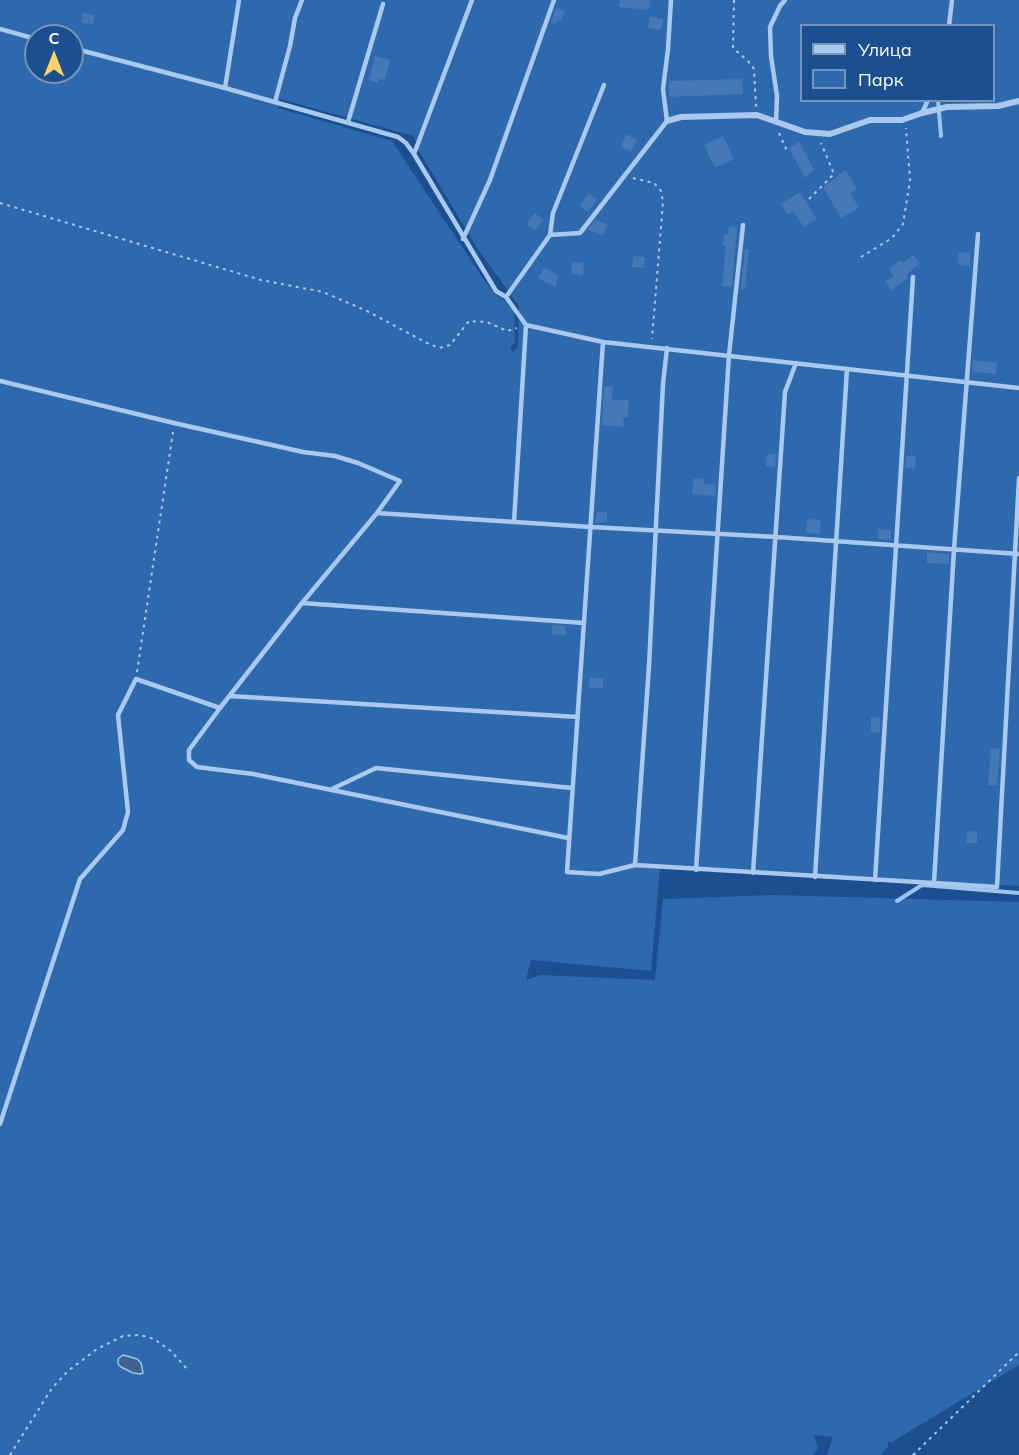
<!DOCTYPE html>
<meta charset="utf-8">
<style>
body{margin:0}
#map{position:relative;width:1019px;height:1455px;overflow:hidden;background:#1b4f8f;font-family:Mulish,sans-serif}
canvas{display:block}
.legend{position:absolute;left:800px;top:24px;width:195px;height:78px;box-sizing:border-box;background:#1b4f8f;border:2px solid #7695bc;margin:0;padding:8px 10px;list-style:none;font-size:18px;color:#fff}
.legend li{display:flex;align-items:center;gap:12px;height:30px}
.legend b{width:30px;border:2px solid #7695bc}
.north{position:absolute;left:24px;top:24px;width:60px;height:60px;box-sizing:border-box;background:#1b4f8f;border:2px solid #7695bc;border-radius:50%;rotate:0deg;font-size:16px;font-weight:700;line-height:24px;text-align:center;color:#fff}
.north::after{content:'';display:block;margin:auto;width:21px;height:27px;background:#ffd166;clip-path:polygon(50% 0,100% 100%,50% 72%,0 100%)}
</style>
<div id="map">
<canvas width="1019" height="1455"></canvas>
<ul class="legend">
<li><b style="height:8px;background:#a9c9ee"></b>Улица</li>
<li><b style="height:16px;background:#2e69ad"></b>Парк</li>
</ul>
<div class="north">С</div>
</div>
<script>
const ctx = document.querySelector('canvas').getContext('2d');
ctx.lineJoin = 'round';
function paint(path, color) {
  ctx.fillStyle = color;
  ctx.fill(path, 'evenodd');
}
function shape(rows) {
  const path = new Path2D();
  for (const r of rows) {
    path.moveTo(r[0], r[1]);
    for (let i = 2; i < r.length; i += 2) path.lineTo(r[i], r[i + 1]);
  }
  return path;
}
function strokePath(path, color, width, dash) {
  ctx.strokeStyle = color;
  ctx.lineWidth = width;
  ctx.lineCap = dash ? 'butt' : 'round';
  ctx.setLineDash(dash || []);
  ctx.stroke(path);
}
paint(shape([
 [0,0,1019,0,1019,886,660,867,651,971,531,960,526,980,540,975,655,980,663,899,774,895,1019,902,1019,1365,892,1442,888,1442,888,1447,880,1455,827,1455,833,1437,814,1435,818,1448,813,1455,0,1455],
 [802,26,994,26,994,100,802,100],
 [36,36,72,36,72,72,36,72],
 [280,99,414,136,419,151,477,248,519,306,518,346,513,352,510,348,515,342,514,311,506,302,493,292,482,277,392,141,278,108]
]), '#2e69ad');
const water = shape([
 [123,1355,137,1359,141,1363,143,1373,140,1374,133,1373,121,1367,118,1364,118,1359,123,1355]
]);
paint(water, '#3c6290');
strokePath(water, '#9cc4f0', 1.5);
strokePath(shape([
 [938,100,941,136],
 [897,901,922,885,1019,893]
]), '#9cc4f0', 4);
paint(shape([
 [620,0,650,0,649,10,619,7],
 [556,8,565,11,561,22,557,20,556,24,551,22],
 [83,13,95,15,93,24,81,23],
 [650,16,663,19,661,30,648,28],
 [375,56,390,60,385,80,379,79,378,83,369,80],
 [742,79,743,94,669,97,669,81],
 [626,134,637,140,631,152,621,147],
 [723,136,734,159,715,168,704,145],
 [799,142,814,170,805,178,789,148],
 [846,170,857,190,850,193,859,208,841,218,823,187],
 [800,192,817,219,804,227,793,211,788,215,781,204],
 [589,193,597,200,588,212,580,206],
 [535,213,544,220,535,231,526,224],
 [596,220,608,225,603,236,588,229],
 [729,226,737,227,732,287,722,286,726,246,723,246,724,235,728,235],
 [745,249,749,249,745,289,741,289],
 [959,252,970,253,970,266,958,265],
 [913,255,920,263,906,275,908,278,891,290,885,282,893,276,889,269,900,260,903,263],
 [633,256,645,257,644,268,632,267],
 [572,262,584,263,583,275,571,274],
 [544,268,559,276,555,287,538,278],
 [973,360,997,363,996,374,972,372],
 [604,386,613,387,612,400,629,400,628,417,624,417,623,427,602,425],
 [767,454,776,454,775,467,766,466],
 [906,456,916,456,915,469,905,468],
 [694,478,704,479,704,484,716,485,715,496,692,494],
 [597,512,607,512,607,522,595,523],
 [807,519,821,520,820,534,806,533],
 [878,529,891,530,891,540,878,539],
 [927,552,949,554,949,564,927,563],
 [552,625,566,626,566,635,551,634],
 [590,678,603,678,603,688,589,688],
 [871,717,880,718,880,733,871,732],
 [991,748,1000,749,997,785,988,785],
 [967,831,977,832,977,843,966,843]
]), '#4478b7');
strokePath(shape([
 [734,0,733,48,748,61,754,69,756,107],
 [779,133,788,153],
 [633,178,654,183,661,191,663,202,652,339],
 [809,199,834,174,821,143],
 [0,203,261,280,323,292,367,311,427,343,439,348,450,345,469,321,487,322,507,331,517,328],
 [861,257,892,238,903,224,910,180,906,128],
 [137,672,173,432],
 [10,1455,52,1388,68,1371,97,1349,123,1336,140,1335,154,1339,171,1351,187,1369],
 [913,1455,1019,1352]
]), '#a9c9ee', 2, [3, 4.5]);
strokePath(shape([
 [949,26,952,0],
 [0,29,36,39],
 [72,48,225,88,398,137,406,143,414,154,496,291,506,297,550,235,580,233,667,121,663,89,668,49,671,0],
 [225,88,239,0],
 [275,102,290,46,295,18,302,0],
 [922,113,928,100],
 [348,122,383,4],
 [776,122,777,96,771,56,770,27,780,6,785,0],
 [414,154,472,0],
 [550,235,553,213,604,85],
 [463,239,490,180,554,0],
 [506,297,526,325,603,342,1019,388],
 [603,342,567,872,599,874,635,865,934,883,954,549,978,234],
 [0,381,174,423,303,452,335,456,358,463,400,481,377,513,591,527,777,537,1019,554],
 [514,522,526,325],
 [302,603,584,623],
 [230,696,578,717],
 [220,708,189,750,189,760,197,767,253,774,568,838],
 [332,789,376,768,572,788],
 [635,865,649,666,663,384,667,348],
 [696,870,729,355,743,225],
 [753,873,785,392,796,363],
 [815,877,847,369],
 [875,880,913,277],
 [934,883,997,887,1019,478],
 [0,1124,80,879,123,830,128,812,118,715,136,679,220,708,302,603,377,513]
]), '#a9c9ee', 4.5);
strokePath(shape([
 [667,121,681,117,757,115,805,132,830,134,870,120,902,120,922,113,947,107,998,106,1019,101]
]), '#a9c9ee', 6);
</script>
